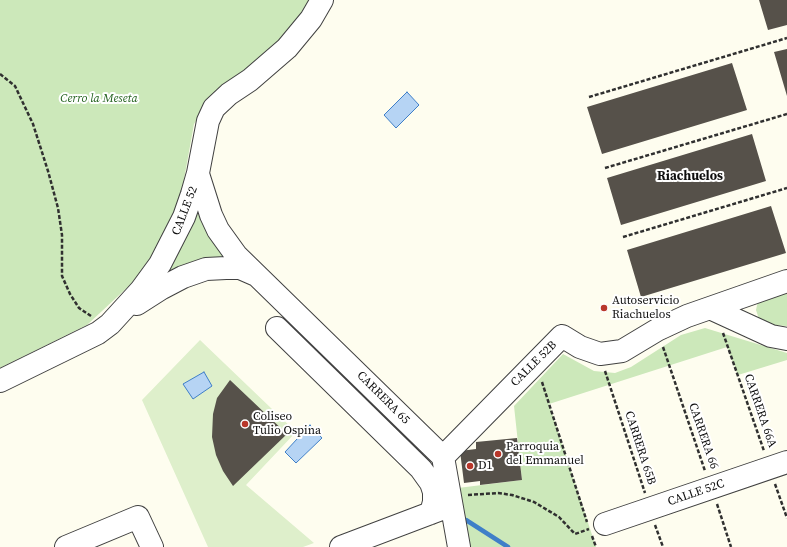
<!DOCTYPE html>
<style>
body{margin:0}
canvas{display:block;background:#fefdef}
</style>
<canvas width="787" height="547"></canvas>
<script>
const ctx = document.querySelector('canvas').getContext('2d');
ctx.lineJoin = 'round';
function paint(path, color) {
  ctx.fillStyle = color;
  ctx.fill(path, 'evenodd');
}
function shape(rows) {
  const path = new Path2D();
  for (const r of rows) {
    path.moveTo(r[0], r[1]);
    for (let i = 2; i < r.length; i += 2) path.lineTo(r[i], r[i + 1]);
  }
  return path;
}
function strokePath(path, color, width, dash) {
  ctx.strokeStyle = color;
  ctx.lineWidth = width;
  ctx.lineCap = dash ? 'butt' : 'round';
  ctx.setLineDash(dash || []);
  ctx.stroke(path);
}
function drawText(font, color, halo, rows, align = 'center') {
  ctx.font = font + ' "Source Serif 4",serif';
  ctx.lineWidth = 4;
  ctx.setLineDash([]);
  ctx.textBaseline = 'middle';
  ctx.strokeStyle = halo;
  ctx.fillStyle = color;
  for (const [text, x, y, turn = 0] of rows) {
    ctx.save();
    ctx.translate(x, y);
    ctx.rotate((+turn || 0) * Math.PI / 180);
    ctx.textAlign = isNaN(turn) ? turn : align;
    if (halo) ctx.strokeText(text, 0, 0);
    ctx.fillText(text, 0, 0);
    ctx.restore();
  }
}
paint(shape([
 [0,0,312,0,301,20,262,59,215,93,194,124,181,196,161,243,131,284,87,325,0,368],
 [198,192,230,261,146,292],
 [787,291,787,326,772,325,759,319,756,310,758,301],
 [705,328,787,353,787,360,738,375,727,347,549,404,596,547,466,547,458,488,522,480,514,406,563,354,594,371,615,373,631,367,681,335]
]), '#cce8ba');
paint(shape([
 [200,340,296,432,246,485,314,543,303,547,208,547,142,400]
]), '#deefcb');
const water = shape([
 [407,92,419,105,396,128,384,115,407,92],
 [204,372,212,386,193,399,183,384,204,372],
 [310,425,322,438,296,463,285,452,310,425]
]);
paint(water, '#b6d4f4');
strokePath(water, '#3f7fc8', 1);
strokePath(shape([
 [466,520,508,547]
]), '#3f7fc8', 4.5);
paint(shape([
 [759,0,787,0,787,25,768,30],
 [787,49,787,96,774,52],
 [732,63,747,110,602,154,587,107],
 [752,134,766,181,621,225,607,178],
 [771,206,786,253,641,297,627,250],
 [230,380,287,434,233,486,223,471,216,455,212,437,213,414,217,398],
 [517,438,522,480,480,485,480,481,464,483,460,451,476,449,476,442]
]), '#56514a');
const minor = shape([
 [198,174,211,215,218,230,236,255,443,457,459,547],
 [137,304,162,288,183,277,206,269,226,268,240,268,256,275],
 [710,308,771,336,787,339],
 [277,328,421,469,431,483,434,492,434,502,431,513],
 [0,381,98,333,110,324,141,290,160,264,184,217,192,194,198,173,208,121,214,108,229,94,250,80,287,48,311,19,322,0],
 [443,457,562,336,580,347,600,354,622,351,657,330,687,316,787,281],
 [605,524,787,462],
 [66,547,138,517,152,547],
 [341,547,444,508]
]);
strokePath(minor, '#414141', 24);
strokePath(shape([
 [0,74,15,86,33,124,48,171,58,208,62,235,62,276,70,294,79,308,91,316],
 [589,97,787,38],
 [605,168,787,114],
 [623,237,787,188],
 [723,333,764,451],
 [663,347,705,471],
 [605,371,645,493],
 [542,382,587,522],
 [775,484,787,518],
 [468,495,498,493,512,495,534,502,559,517,575,534,589,529],
 [717,504,731,547],
 [655,525,663,547],
 [592,536,596,547]
]), '#303030', 2.5, [4, 2]);
strokePath(minor, '#fff', 22);
for (const [x, y, r, color] of [
 [604,308,4,"#b9372a"],
 [245,424,4,"#b9372a"],
 [498,454,4,"#b9372a"],
 [470,466,4,"#b9372a"]
]) {
  const dot = new Path2D();
  dot.arc(x, y, r, 0, 2 * Math.PI);
  ctx.fillStyle = color;
  ctx.fill(dot);
  strokePath(dot, '#fff', 1.5);
}
drawText('italic 12px', '#256320', '#fff', [
 ["Cerro la Meseta",99,99]
]);
drawText('12px', '#0e0e0e', '#fff', [
 ["CALLE 52",185,211,-69],
 ["CALLE 52B",534,364,-45],
 ["CARRERA 65",383,398,45],
 ["CARRERA 66A",760,411,71],
 ["CARRERA 66",703,436,71],
 ["CARRERA 65B",640,448,72],
 ["CALLE 52C",696,493,-19]
]);
drawText('12px', '#0e0e0e', '#fff', [
 ["Autoservicio",612,301],
 ["Riachuelos",612,315],
 ["Coliseo",253,417],
 ["Tulio Ospina",253,431],
 ["Parroquia",506,447],
 ["del Emmanuel",506,461],
 ["D1",478,466]
], 'left');
drawText('bold 13px', '#0e0e0e', '#fff', [
 ["Riachuelos",690,177]
]);
</script>
